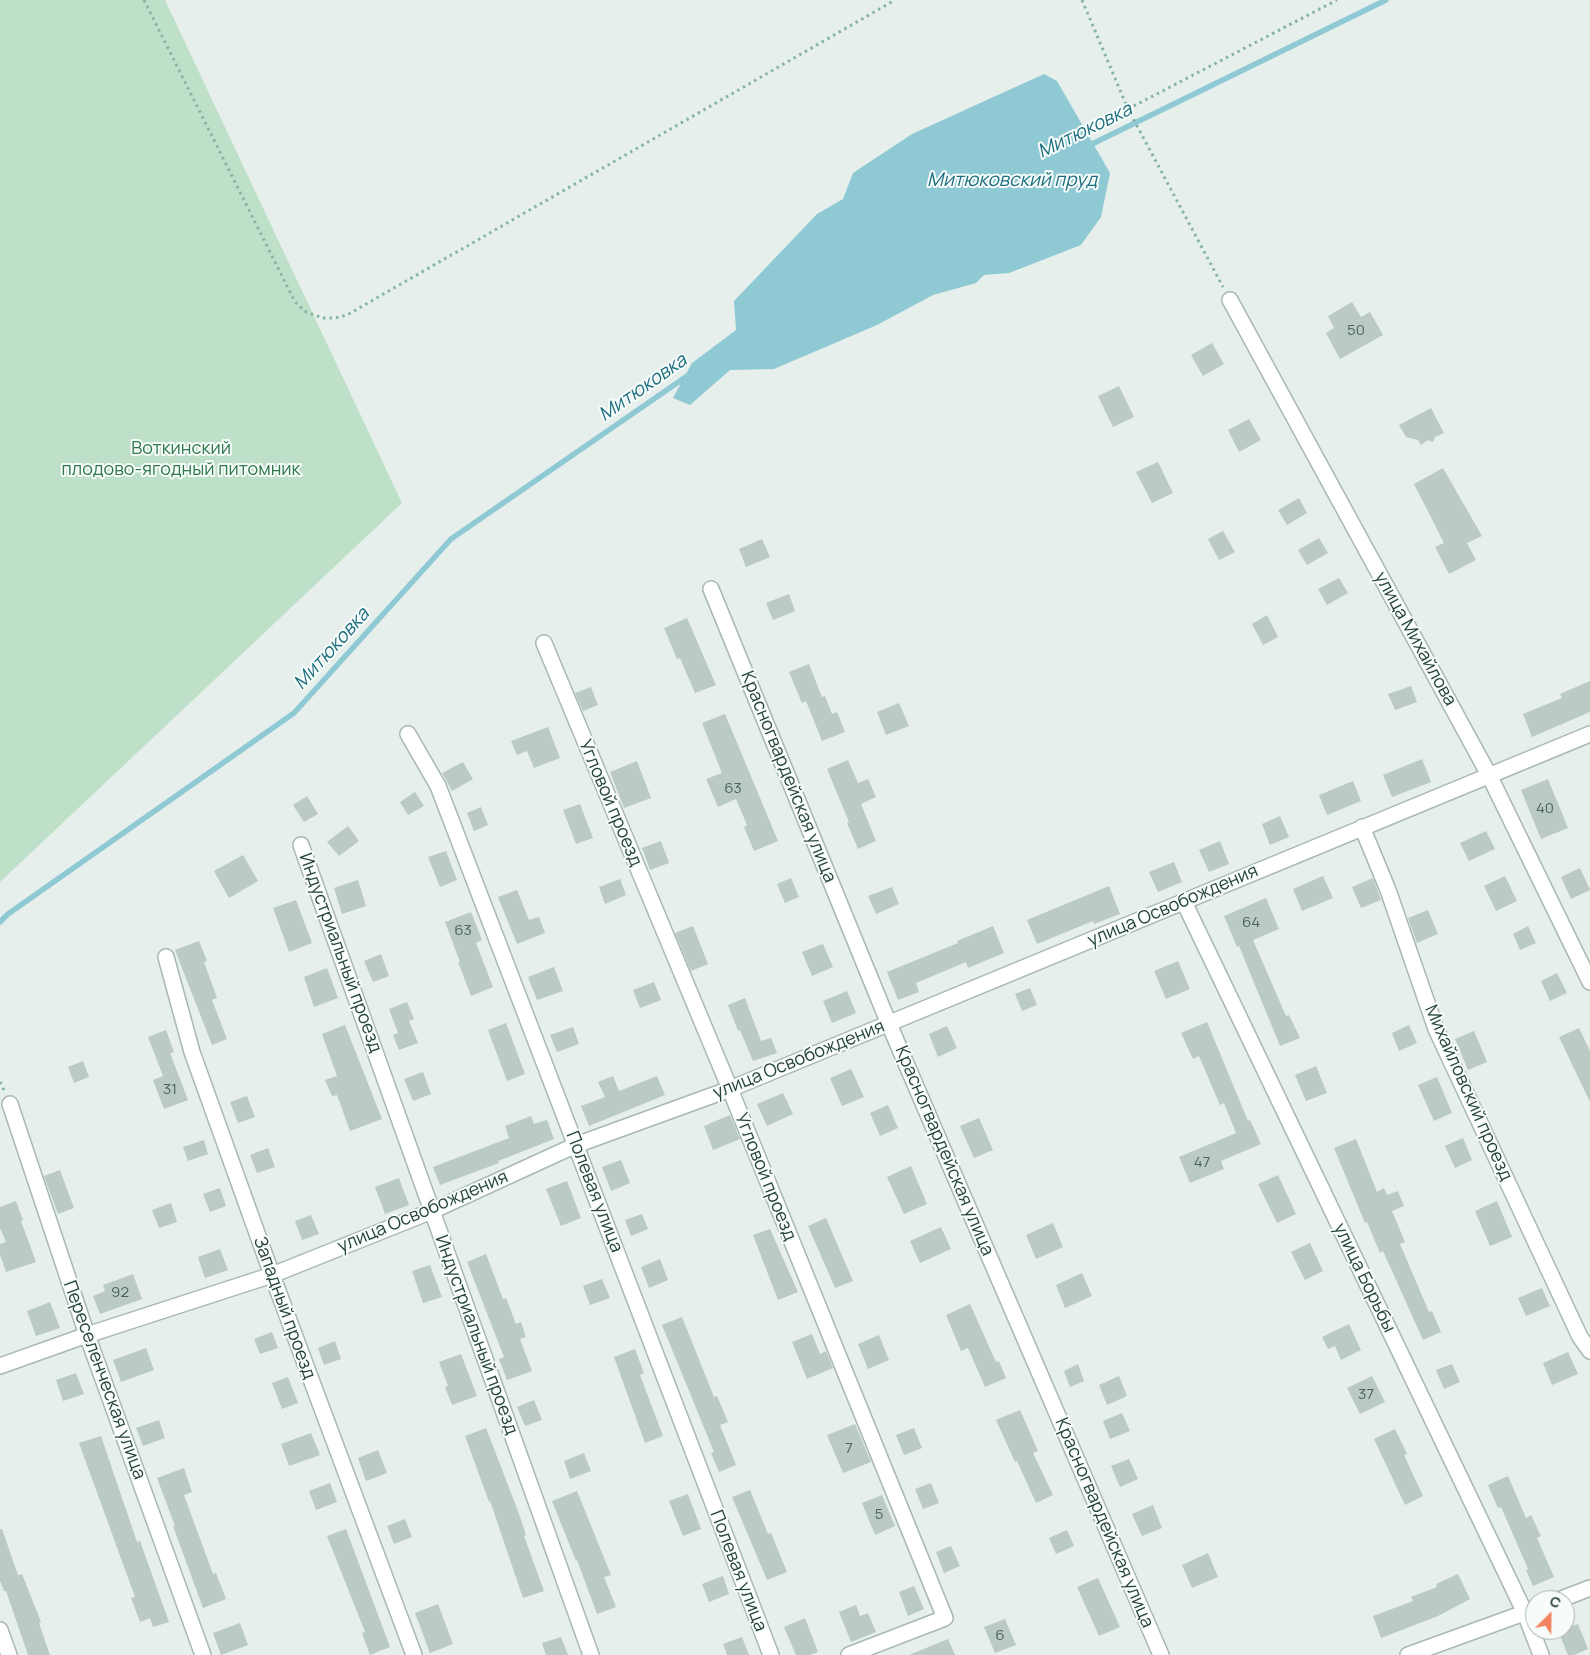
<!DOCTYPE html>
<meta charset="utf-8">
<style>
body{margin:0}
#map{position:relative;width:1590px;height:1655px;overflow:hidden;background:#e6efeb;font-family:Manrope,sans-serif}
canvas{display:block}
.north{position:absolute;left:1525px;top:1590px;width:50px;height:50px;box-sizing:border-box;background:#f7fbf9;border:1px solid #a3b1ad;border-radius:50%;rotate:23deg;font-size:14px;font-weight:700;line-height:20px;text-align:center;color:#24423a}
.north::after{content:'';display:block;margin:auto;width:18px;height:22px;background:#f4845f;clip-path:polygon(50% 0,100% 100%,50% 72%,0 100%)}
</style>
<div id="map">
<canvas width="1590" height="1655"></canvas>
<div class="north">С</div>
</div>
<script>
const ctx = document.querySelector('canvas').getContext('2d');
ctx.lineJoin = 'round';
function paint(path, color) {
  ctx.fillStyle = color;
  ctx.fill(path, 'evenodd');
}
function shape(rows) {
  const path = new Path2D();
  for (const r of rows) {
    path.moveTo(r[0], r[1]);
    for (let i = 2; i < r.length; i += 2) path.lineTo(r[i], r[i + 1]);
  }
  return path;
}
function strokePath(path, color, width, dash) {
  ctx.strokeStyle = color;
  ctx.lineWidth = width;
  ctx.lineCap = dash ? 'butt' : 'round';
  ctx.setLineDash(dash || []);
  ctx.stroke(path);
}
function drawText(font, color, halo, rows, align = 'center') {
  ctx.font = font + ' Manrope,sans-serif';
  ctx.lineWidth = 4;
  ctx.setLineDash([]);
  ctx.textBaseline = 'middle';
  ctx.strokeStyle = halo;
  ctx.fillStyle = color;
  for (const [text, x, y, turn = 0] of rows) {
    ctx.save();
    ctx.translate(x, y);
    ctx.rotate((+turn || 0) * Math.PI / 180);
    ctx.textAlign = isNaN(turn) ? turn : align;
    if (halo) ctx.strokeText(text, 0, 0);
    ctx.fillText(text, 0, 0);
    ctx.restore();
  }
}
paint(shape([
 [0,0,165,0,402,503,0,882]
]), '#bfe0c8');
paint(shape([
 [1044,74,1057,81,1110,173,1101,217,1081,245,1009,273,984,275,976,283,933,295,877,325,774,369,730,370,690,405,673,398,692,363,736,330,734,301,817,214,843,199,853,173,912,134]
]), '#8ec9d4');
strokePath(shape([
 [1088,146,1386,0],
 [0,922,8,914,294,713,451,539,690,374]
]), '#8ec9d4', 5.5);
paint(shape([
 [1352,302,1361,317,1370,312,1383,335,1340,359,1326,333,1334,328,1328,316],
 [1212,343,1224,364,1203,376,1191,355],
 [1119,386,1134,417,1113,427,1098,396],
 [1431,408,1444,433,1435,437,1433,442,1428,440,1421,445,1418,440,1406,437,1399,425],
 [1249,419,1261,440,1239,452,1228,430],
 [1158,462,1173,493,1152,503,1136,472],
 [1443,468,1482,536,1467,543,1476,560,1449,574,1435,547,1444,543,1414,484],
 [1299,498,1307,513,1287,525,1278,510],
 [1223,531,1235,552,1219,560,1208,539],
 [1319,538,1328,553,1307,565,1298,550],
 [762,539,770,557,746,567,739,549],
 [1339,578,1348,593,1327,605,1318,589],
 [789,594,795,611,773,620,766,603],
 [1267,615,1278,637,1263,645,1252,624],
 [687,618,716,685,695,693,680,658,677,659,664,628],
 [809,664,822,697,825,696,832,714,837,712,845,732,822,741,806,701,802,703,789,672],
 [1590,681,1590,712,1532,737,1523,714,1562,698,1560,694],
 [1411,686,1417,702,1395,710,1388,694],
 [591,687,598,705,583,711,575,693],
 [899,703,909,726,886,735,877,712],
 [725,714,778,841,754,851,744,827,747,825,736,799,718,807,706,779,722,773,702,723],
 [548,727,560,758,534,768,527,751,517,755,511,741],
 [1422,759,1431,782,1392,797,1383,775],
 [848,760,858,783,868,779,876,797,861,804,876,841,858,849,847,823,849,822,827,769],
 [637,761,651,798,624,808,610,772],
 [463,762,473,779,452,791,442,773],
 [1548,779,1568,828,1541,839,1521,790],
 [1353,781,1361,801,1327,815,1319,795],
 [415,792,424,806,408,815,400,802],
 [307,796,318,814,304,822,293,805],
 [580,804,593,838,576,844,563,810],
 [481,807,488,825,474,831,467,813],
 [1280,816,1289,837,1270,845,1262,824],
 [348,826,359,841,339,856,327,842],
 [1486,831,1495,849,1469,861,1460,843],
 [661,841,669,863,650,870,642,848],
 [1220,841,1229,864,1209,872,1199,850],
 [446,851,457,880,440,887,428,857],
 [243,855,258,881,229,898,214,871],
 [1174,862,1182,882,1158,892,1149,872],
 [1580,868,1590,890,1571,899,1561,877],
 [1323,876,1333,898,1302,911,1293,889],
 [1505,876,1517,901,1496,911,1484,886],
 [791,878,799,897,785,903,777,884],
 [1373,878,1381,900,1361,908,1352,887],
 [620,879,626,895,605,904,599,887],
 [358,880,366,906,342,914,334,888],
 [1109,886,1120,914,1094,924,1093,921,1037,944,1027,920],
 [892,887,899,904,876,914,868,896],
 [517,890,529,920,539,917,545,933,517,944,498,897],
 [1266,898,1279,929,1253,940,1286,1016,1289,1015,1300,1038,1280,1046,1239,946,1237,947,1224,916],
 [296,900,312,943,289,952,273,908],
 [1428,910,1438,934,1417,943,1408,918],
 [471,912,482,940,476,943,493,987,471,996,458,962,460,962,445,922],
 [693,926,708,964,691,971,675,933],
 [993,926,1004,953,968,968,966,962,916,983,919,992,898,1000,887,972,958,943,957,941],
 [1528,926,1536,943,1520,950,1513,934],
 [199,941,207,961,204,962,217,998,212,1000,227,1039,212,1045,175,950],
 [823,944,833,967,812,976,802,952],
 [381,954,389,976,373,982,364,961],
 [1178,961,1190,989,1166,999,1154,971],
 [554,967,563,991,537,1000,528,977],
 [327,968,338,998,314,1007,304,977],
 [1557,973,1567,993,1550,1001,1541,981],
 [654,982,661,1000,640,1008,633,990],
 [1030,988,1037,1005,1022,1011,1015,994],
 [847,991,856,1013,832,1023,823,1001],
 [745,998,761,1041,771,1038,777,1053,753,1061,740,1030,738,1031,728,1005],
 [407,1002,414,1019,409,1021,418,1043,399,1050,393,1035,398,1033,389,1009],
 [1207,1022,1248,1121,1250,1120,1261,1144,1221,1161,1224,1169,1190,1183,1179,1157,1236,1133,1224,1103,1220,1105,1199,1056,1193,1059,1181,1033],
 [506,1023,525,1074,507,1081,488,1030],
 [345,1025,382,1119,350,1131,337,1095,332,1096,325,1080,337,1076,322,1034],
 [1409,1025,1417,1043,1399,1051,1392,1033],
 [947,1026,957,1048,938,1057,929,1034],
 [573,1027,579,1044,557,1052,550,1035],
 [1579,1028,1590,1051,1590,1102,1559,1037],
 [166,1030,174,1052,170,1053,188,1100,164,1109,153,1080,163,1076,148,1037],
 [1474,1031,1487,1062,1468,1070,1455,1039],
 [83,1061,89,1077,74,1083,68,1067],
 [1316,1066,1327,1093,1306,1101,1295,1075],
 [851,1069,864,1097,842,1106,830,1078],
 [423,1072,431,1094,413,1101,404,1079],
 [613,1076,619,1091,657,1076,665,1095,589,1126,581,1106,605,1097,598,1082],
 [1437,1077,1452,1113,1434,1121,1418,1085],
 [783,1093,793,1114,767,1126,757,1104],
 [247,1096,255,1117,238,1123,230,1102],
 [888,1105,898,1128,880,1136,870,1113],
 [730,1115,740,1139,713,1150,704,1126],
 [531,1116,534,1124,547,1120,554,1139,498,1161,499,1163,440,1185,433,1167,509,1138,505,1126],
 [979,1118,993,1150,974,1158,960,1126],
 [1463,1138,1472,1160,1455,1168,1445,1146],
 [1356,1139,1377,1192,1384,1188,1387,1195,1398,1191,1404,1206,1392,1211,1405,1242,1400,1244,1429,1312,1432,1311,1441,1332,1423,1340,1383,1251,1380,1253,1367,1222,1365,1223,1334,1148],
 [204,1140,208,1154,188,1161,183,1147],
 [268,1148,275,1167,257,1173,250,1155],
 [621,1160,630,1183,611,1191,602,1167],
 [911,1166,927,1204,904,1214,887,1177],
 [60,1170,74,1208,58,1214,44,1176],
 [1278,1175,1296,1214,1277,1223,1258,1184],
 [399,1178,409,1205,385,1214,375,1187],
 [567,1181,581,1218,561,1226,546,1189],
 [220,1188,226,1206,210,1212,203,1194],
 [16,1201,23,1220,21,1221,36,1262,6,1272,0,1255,0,1244,6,1242,0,1228,0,1207],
 [1497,1201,1512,1237,1490,1246,1475,1211],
 [171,1203,177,1222,159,1228,152,1210],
 [642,1214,648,1229,631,1236,625,1220],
 [311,1215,319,1234,302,1240,295,1221],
 [826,1218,853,1281,835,1288,808,1226],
 [1053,1223,1063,1247,1036,1259,1026,1235],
 [941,1227,951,1249,920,1263,910,1241],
 [770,1229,798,1292,778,1300,753,1235],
 [1310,1243,1323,1271,1305,1280,1291,1252],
 [220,1249,228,1270,205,1278,198,1257],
 [486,1254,503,1299,506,1298,516,1324,521,1322,526,1337,520,1339,532,1371,507,1380,499,1359,504,1357,467,1262],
 [660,1259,668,1280,649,1288,641,1267],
 [430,1265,442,1297,423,1303,412,1271],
 [1082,1273,1092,1296,1065,1308,1056,1285],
 [133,1274,142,1299,100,1314,93,1296,105,1291,103,1285],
 [602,1279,610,1298,590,1305,583,1286],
 [1542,1288,1550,1306,1526,1316,1518,1298],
 [50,1302,60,1328,36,1336,27,1311],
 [970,1304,996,1362,999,1361,1006,1378,985,1387,968,1348,961,1351,946,1315],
 [682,1317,714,1397,717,1396,728,1422,720,1425,736,1465,719,1472,711,1453,714,1452,662,1325],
 [1349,1324,1361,1350,1341,1360,1335,1346,1328,1349,1322,1337],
 [272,1332,278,1348,260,1354,254,1339],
 [812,1334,820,1354,826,1351,833,1368,807,1379,792,1342],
 [879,1335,889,1360,868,1369,858,1344],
 [335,1341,341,1359,324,1365,318,1348],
 [146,1348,154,1370,121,1382,113,1360],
 [635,1349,644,1373,640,1375,663,1436,645,1443,614,1357],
 [1568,1352,1578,1374,1552,1385,1543,1363],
 [461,1354,477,1396,452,1405,445,1387,448,1386,439,1362],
 [1078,1364,1084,1381,1070,1387,1064,1371],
 [1452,1364,1460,1382,1444,1389,1436,1370],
 [76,1373,84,1394,63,1401,56,1380],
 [1119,1376,1127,1396,1107,1405,1099,1385],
 [1372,1376,1385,1402,1360,1414,1347,1388],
 [288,1377,298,1403,282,1409,272,1383],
 [534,1400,542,1420,525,1426,517,1407],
 [1020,1410,1038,1451,1033,1453,1053,1495,1036,1503,1017,1461,1015,1462,996,1420],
 [1122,1413,1130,1431,1110,1439,1103,1421],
 [159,1420,165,1438,143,1446,136,1428],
 [855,1424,871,1462,843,1473,827,1435],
 [486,1428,518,1511,526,1535,524,1536,544,1591,523,1598,490,1501,489,1502,465,1436],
 [914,1428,922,1448,904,1455,896,1435],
 [1395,1429,1407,1454,1404,1455,1423,1496,1405,1505,1374,1439],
 [311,1433,320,1455,289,1466,281,1444],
 [101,1436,137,1542,140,1541,169,1622,153,1627,150,1618,140,1622,131,1598,135,1597,79,1443],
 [378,1450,387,1473,366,1481,358,1458],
 [584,1453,591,1471,570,1479,564,1461],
 [1129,1459,1138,1479,1120,1487,1111,1466],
 [184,1468,192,1492,184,1495,213,1574,216,1573,226,1599,203,1608,173,1526,175,1526,157,1478],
 [1508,1476,1526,1518,1531,1515,1541,1536,1537,1538,1554,1577,1533,1586,1526,1570,1528,1569,1501,1507,1498,1508,1488,1485],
 [330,1483,337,1502,316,1510,309,1491],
 [931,1483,939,1503,923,1509,915,1489],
 [750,1490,768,1534,771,1533,787,1572,767,1580,732,1497],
 [577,1491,611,1575,604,1577,616,1607,597,1614,577,1560,576,1561,552,1501],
 [688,1494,701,1529,683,1536,669,1501],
 [882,1495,895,1526,875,1535,862,1503],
 [1153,1505,1162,1528,1142,1536,1132,1514],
 [405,1519,412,1537,394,1544,387,1526],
 [0,1529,2,1529,18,1575,22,1574,41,1622,39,1623,50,1655,28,1655,6,1591,4,1591,0,1581],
 [346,1529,390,1647,370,1655,362,1633,365,1632,327,1536],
 [1067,1530,1074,1546,1056,1554,1049,1538],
 [951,1546,960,1566,944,1573,936,1552],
 [1208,1553,1218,1577,1192,1588,1182,1565],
 [1458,1574,1470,1599,1438,1616,1381,1638,1373,1616,1413,1601,1411,1597,1437,1587,1436,1584],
 [723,1576,729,1594,709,1602,702,1584],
 [1098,1578,1120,1627,1099,1636,1077,1587],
 [914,1586,924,1609,908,1616,899,1592],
 [438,1604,453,1644,430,1653,415,1613],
 [856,1605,860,1616,868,1613,876,1632,851,1642,839,1612],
 [805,1618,818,1652,810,1655,796,1655,784,1627],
 [1005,1619,1016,1645,995,1653,984,1627],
 [240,1623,248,1645,221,1655,213,1633],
 [1578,1624,1588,1649,1574,1655,1568,1655,1558,1631],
 [561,1637,568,1655,546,1655,542,1643],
 [742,1637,749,1655,727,1655,723,1644],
 [948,1639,955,1655,909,1655]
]), '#bbcac4');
const street = shape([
 [1230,300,1489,775,1590,982],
 [711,589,889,1024,1161,1655],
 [544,643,730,1089,945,1618,849,1655],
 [408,734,438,786,771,1655],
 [1362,827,1388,890,1436,1029,1580,1337,1590,1351],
 [301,845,591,1655],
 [1184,902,1525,1613,1541,1655],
 [166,957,192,1052,272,1275,414,1655],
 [10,1104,87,1335,203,1655],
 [0,1366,87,1335,272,1275,432,1211,576,1145,730,1089,1590,734],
 [1559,1600,1590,1588],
 [0,1630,9,1655],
 [1408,1655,1535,1609]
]);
strokePath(street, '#a8b8b2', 18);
strokePath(shape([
 [144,0,295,302,306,312,323,318,335,318,347,315,895,0],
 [1082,0,1128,109,1223,287],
 [1128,109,1337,0],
 [0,1082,4,1090]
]), '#86b3a5', 3, [2.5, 4]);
strokePath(street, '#fff', 15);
drawText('15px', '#4a645c', null, [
 ["50",1356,331],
 ["63",733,789],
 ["40",1545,809],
 ["64",1251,923],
 ["63",463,931],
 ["31",170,1090],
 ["47",1202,1163],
 ["92",120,1293],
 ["37",1366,1395],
 ["7",849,1449],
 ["5",879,1515],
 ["6",1000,1636]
]);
drawText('18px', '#2d7a4b', '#f7fbf9', [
 ["Воткинский",181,449],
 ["плодово-ягодный питомник",181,470]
]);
drawText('18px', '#24423a', '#f7fbf9', [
 ["улица Михайлова",1415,639,61],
 ["Красногвардейская улица",788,777,68],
 ["Угловой проезд",610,803,67],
 ["улица Освобождения",1173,906,-23],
 ["Индустриальный проезд",340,953,70],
 ["улица Освобождения",799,1060,-22],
 ["Михайловский проезд",1468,1093,66],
 ["Красногвардейская улица",944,1151,67],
 ["Угловой проезд",765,1177,68],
 ["Полевая улица",594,1192,69],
 ["улица Освобождения",423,1212,-23],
 ["улица Борьбы",1364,1278,64],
 ["Западный проезд",284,1308,70],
 ["Индустриальный проезд",476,1335,70],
 ["Переселенческая улица",104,1380,70],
 ["Красногвардейская улица",1104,1523,67],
 ["Полевая улица",738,1571,69]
]);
drawText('italic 19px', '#1c6f80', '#f7fbf9', [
 ["Митюковка",1085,131,-26],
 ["Митюковский пруд",1012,181],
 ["Митюковка",643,388,-35],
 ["Митюковка",332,649,-48]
]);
</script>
